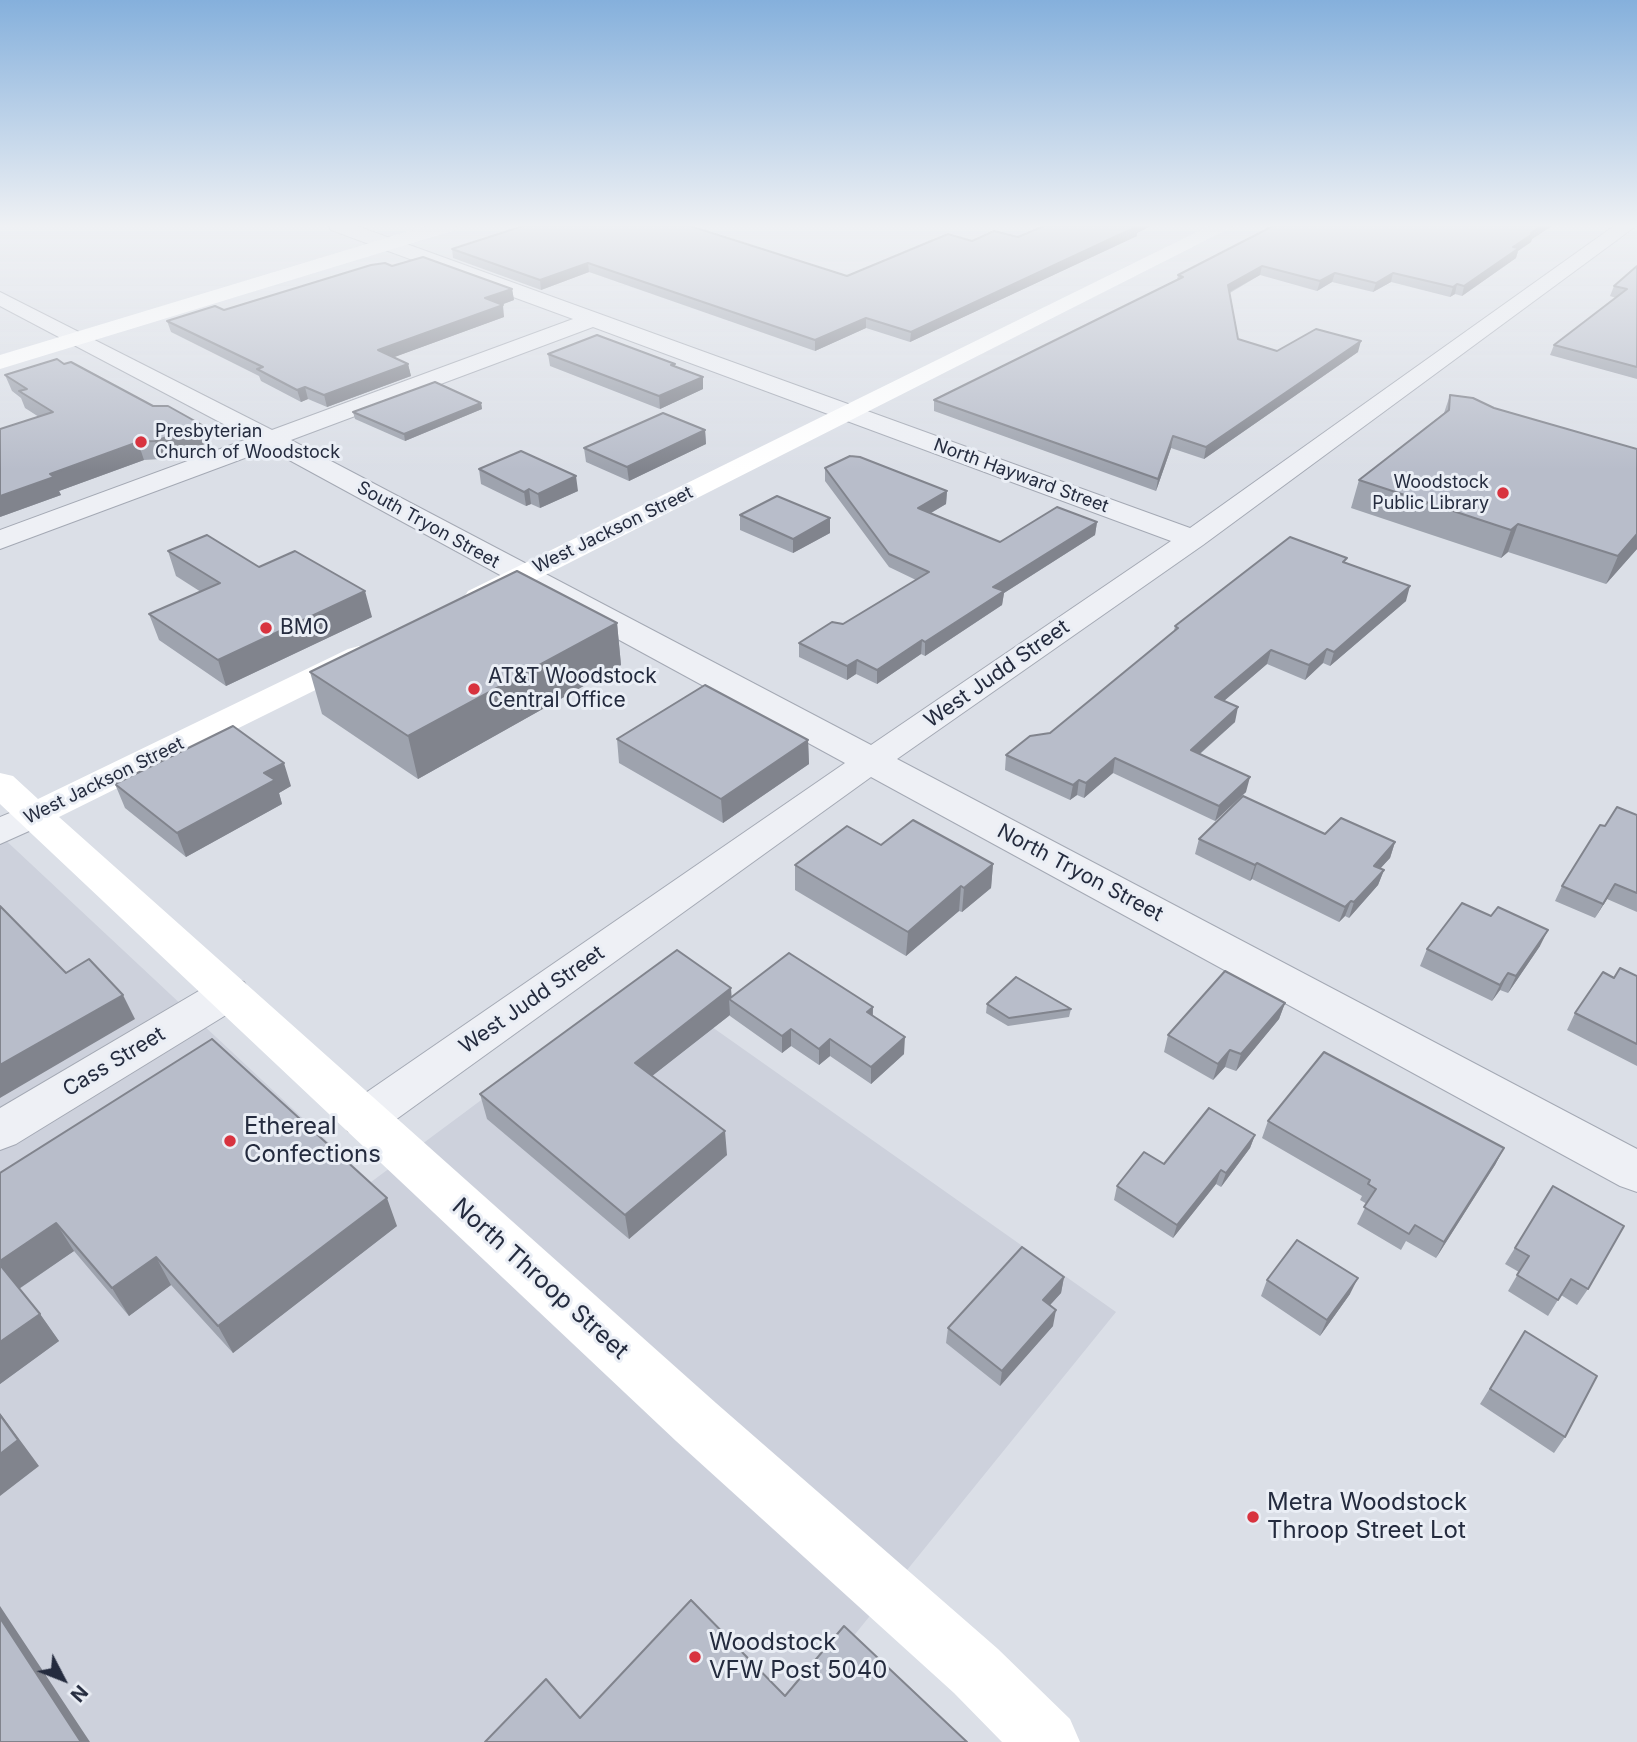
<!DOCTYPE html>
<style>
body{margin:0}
#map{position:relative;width:1637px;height:1742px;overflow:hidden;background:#dbdfe7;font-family:Inter,sans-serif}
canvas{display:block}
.north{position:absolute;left:28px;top:1644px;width:70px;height:70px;-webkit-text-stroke:5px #eaeef5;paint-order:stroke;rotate:132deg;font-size:19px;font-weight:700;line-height:28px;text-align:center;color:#242b3e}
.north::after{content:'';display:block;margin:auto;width:24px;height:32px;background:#242b3e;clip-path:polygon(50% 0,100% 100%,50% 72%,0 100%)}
</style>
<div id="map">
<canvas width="1637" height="1742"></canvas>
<div class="north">N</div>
</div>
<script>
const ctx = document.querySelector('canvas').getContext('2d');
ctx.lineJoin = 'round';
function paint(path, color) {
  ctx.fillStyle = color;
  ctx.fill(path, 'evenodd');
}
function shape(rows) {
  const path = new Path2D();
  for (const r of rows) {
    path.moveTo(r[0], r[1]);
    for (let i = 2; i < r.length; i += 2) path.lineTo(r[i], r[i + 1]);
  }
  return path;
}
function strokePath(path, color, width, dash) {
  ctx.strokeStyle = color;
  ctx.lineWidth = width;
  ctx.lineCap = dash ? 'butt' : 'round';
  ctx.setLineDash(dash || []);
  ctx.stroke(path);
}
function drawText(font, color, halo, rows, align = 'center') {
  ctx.font = font + ' Inter,sans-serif';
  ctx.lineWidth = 6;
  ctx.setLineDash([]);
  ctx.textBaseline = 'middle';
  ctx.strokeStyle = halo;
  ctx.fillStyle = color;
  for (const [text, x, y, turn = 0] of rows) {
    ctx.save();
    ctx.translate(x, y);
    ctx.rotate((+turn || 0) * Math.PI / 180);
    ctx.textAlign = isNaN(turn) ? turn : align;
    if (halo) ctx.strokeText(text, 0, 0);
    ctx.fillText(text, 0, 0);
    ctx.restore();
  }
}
paint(shape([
 [0,835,371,1182,644,979,1116,1312,852,1638,961,1742,0,1742]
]), '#cdd1dc');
const street = shape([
 [329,226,357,226,1190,528,1614,226,1636,226,1203,545,897,759,1637,1149,1637,1192,1620,1186,871,777,380,1131,364,1136,348,1131,341,1118,348,1105,845,763,269,449,0,549,0,530,250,438,0,306,0,292,272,430,573,319,331,230,329,226],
 [593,327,1171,541,871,745,291,440,593,327],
 [34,803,47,807,52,815,47,823,0,844,0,817,34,803],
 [229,978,244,982,250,993,244,1004,16,1144,0,1150,0,1108,214,982,229,978]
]);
strokePath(street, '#a4a9b4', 2);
paint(street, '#eef0f5');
paint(shape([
 [426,226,457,226,455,230,0,369,0,355,426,226],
 [1209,226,1234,226,490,603,479,606,468,603,464,597,468,591,1209,226],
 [359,646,370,649,375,656,370,663,59,817,716,1403,998,1649,1070,1719,1080,1742,1002,1742,954,1693,676,1441,0,804,0,773,13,776,38,799,348,649,359,646]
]), '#fff');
paint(shape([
 [1044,226,1151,226,1137,233,1137,236,910,342,866,328,815,351,589,272,541,290,453,258,452,249,847,276,972,241,1018,237],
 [1273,226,1552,226,1532,239,1531,242,1518,251,1516,258,1462,296,1455,294,1450,297,1391,282,1373,292,1332,282,1317,291,1260,275,1230,293,1238,339,1277,351,1358,352,1204,459,1171,448,1156,491,934,411,934,400,1177,280,1178,275],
 [392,266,512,289,514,300,501,305,504,317,394,357,408,364,411,376,327,407,308,399,301,402,261,381,259,376,171,332,167,321,224,310],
 [1637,266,1637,379,1550,355,1554,345,1616,298,1610,296,1614,286],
 [548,354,675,364,675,367,703,389,660,409,550,366],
 [5,375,208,443,161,459,144,460,59,491,61,495,0,517,39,417,25,408,21,398,12,391],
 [1450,395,1637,549,1606,584,1508,552,1501,558,1351,508,1359,480,1444,413],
 [481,403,482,409,405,441,355,419,353,412],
 [705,430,706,444,629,481,586,462,584,448],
 [825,468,947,491,946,504,931,513,1000,542,1097,522,1095,535,1004,593,1002,605,925,656,921,654,877,684,856,674,847,680,799,657,799,643,843,624,916,580,889,567,825,481],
 [479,469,578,491,540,508,531,504,526,506,481,484],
 [740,515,830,518,830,533,793,553,740,530],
 [168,551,259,567,372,617,226,686,159,640,149,614,201,592,176,576],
 [1346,563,1406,601,1330,666,1323,663,1305,680,1267,664,1224,701,1235,722,1200,754,1246,792,1215,821,1113,773,1084,798,1077,795,1070,800,1005,770,1006,755,1050,733,1174,631,1175,626],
 [617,623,621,665,418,779,322,714,310,672],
 [617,739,808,740,809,764,723,823,619,763],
 [115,784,291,786,279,793,282,804,186,857,125,808],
 [1637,815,1637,912,1607,899,1595,918,1555,901,1562,886,1605,826],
 [1325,834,1395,842,1390,858,1380,868,1384,870,1378,885,1349,918,1345,916,1339,922,1252,879,1250,881,1195,854,1199,839],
 [881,845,993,864,991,888,962,912,959,911,906,956,795,890,795,865],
 [1540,946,1508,993,1500,990,1492,1001,1420,966,1427,949],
 [1637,976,1637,1066,1567,1030,1575,1013,1614,978],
 [732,997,873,1007,873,1016,904,1054,871,1084,830,1056,819,1065,791,1046,782,1053,730,1016,730,1015,652,1076,727,1155,629,1239,487,1119,480,1094],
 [1285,1003,1279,1019,1236,1071,1225,1067,1213,1080,1164,1052,1168,1035],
 [987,1004,1071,1009,1069,1017,1008,1026,986,1013],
 [1268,1121,1504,1148,1495,1165,1436,1258,1406,1241,1401,1250,1357,1224,1367,1204,1360,1200,1362,1196,1262,1138],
 [1255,1135,1250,1148,1221,1187,1216,1184,1173,1238,1114,1200,1117,1186,1164,1164],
 [0,1173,397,1226,233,1353,171,1285,129,1316,74,1251,19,1289,40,1314,59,1341,0,1384],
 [1553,1186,1588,1289,1577,1305,1561,1295,1548,1316,1508,1291,1519,1272,1505,1264],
 [1064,1277,1061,1293,1050,1305,1053,1326,1000,1386,946,1343,948,1328],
 [1267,1280,1350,1294,1320,1336,1261,1296],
 [1525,1331,1565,1437,1554,1453,1480,1404]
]), '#9ea3ae');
paint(shape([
 [1135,226,1151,226,1137,233,1137,236,910,342,911,332],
 [1541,226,1552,226,1532,239,1531,242,1518,251,1516,258,1462,296,1464,286,1531,233],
 [588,263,589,272,541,290,540,280],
 [1262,266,1260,275,1226,294,1228,285],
 [1335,273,1332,282,1317,291,1320,281],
 [1393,273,1391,282,1373,292,1376,283],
 [1457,284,1455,294,1450,297,1453,287],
 [512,289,514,300,487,310,485,298],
 [503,305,504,317,381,362,378,350],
 [866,318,866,328,815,351,815,340],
 [1361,341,1358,352,1204,459,1206,447],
 [408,364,411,376,327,407,324,395],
 [703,377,703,389,660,409,659,396],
 [305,387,308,399,301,402,297,390],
 [481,403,482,409,405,441,404,434],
 [202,425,208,443,161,459,155,441],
 [705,430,706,444,629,481,627,467],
 [1173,436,1171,448,1156,491,1158,479],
 [138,442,144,460,59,491,61,495,0,517,0,496,50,474],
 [576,476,578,491,540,508,538,494],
 [529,489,531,504,526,506,524,492],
 [947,491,946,504,917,521,918,508],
 [830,518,830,533,793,553,793,539],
 [1097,522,1095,535,1004,593,1002,605,925,656,925,642,993,587],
 [1518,524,1508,552,1501,558,1511,530],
 [1637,534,1637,549,1606,584,1618,556],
 [1410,586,1406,601,1330,666,1334,652],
 [365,591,372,617,226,686,218,660],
 [617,623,621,665,418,779,408,736],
 [922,640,921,654,877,684,877,670],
 [1327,649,1323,663,1305,680,1309,665],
 [1271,650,1267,664,1211,712,1215,697],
 [857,660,856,674,847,680,847,666],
 [1238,707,1235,722,1188,764,1191,750],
 [808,740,809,764,723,823,721,799],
 [1115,758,1113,773,1084,798,1086,783],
 [284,763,291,786,279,793,282,804,186,857,177,833,264,773],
 [1250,777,1246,792,1215,821,1219,806],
 [1079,780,1077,795,1070,800,1073,785],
 [1395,842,1390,858,1369,881,1374,866],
 [1257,863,1252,879,1250,881,1255,865],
 [993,864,991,888,962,912,964,888],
 [1384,870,1378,885,1349,918,1354,902],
 [1615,884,1607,899,1595,918,1603,904],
 [961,886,959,911,906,956,908,932],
 [1351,901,1345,916,1339,922,1345,907],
 [1548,930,1540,946,1508,993,1516,976],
 [1508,973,1500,990,1492,1001,1500,985],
 [731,988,732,1002,729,999,730,1015,638,1087,635,1063],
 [123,995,135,1019,0,1098,0,1065],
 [1285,1003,1279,1019,1236,1071,1241,1054],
 [873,1007,872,1024,867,1012],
 [791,1029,791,1046,782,1053,782,1036],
 [905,1037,904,1054,871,1084,871,1067],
 [830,1039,830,1056,819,1065,819,1049],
 [1230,1050,1225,1067,1213,1080,1218,1064],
 [725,1131,727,1155,629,1239,625,1215],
 [1255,1135,1250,1148,1221,1187,1226,1173],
 [1504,1148,1495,1165,1436,1258,1444,1242],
 [1221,1170,1216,1184,1173,1238,1177,1225],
 [387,1198,397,1226,233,1353,218,1326],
 [56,1223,74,1251,17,1290,0,1265,0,1261],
 [156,1257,171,1285,129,1316,112,1288],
 [1064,1277,1061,1293,1040,1316,1043,1300],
 [1358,1278,1350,1294,1320,1336,1327,1320],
 [1056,1310,1053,1326,1000,1386,1002,1371],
 [40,1314,59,1341,0,1384,0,1342],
 [0,1413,39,1466,0,1496],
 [0,1606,90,1742,81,1742,0,1618]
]), '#81848d');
const building = shape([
 [523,226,690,226,847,276,948,234,972,241,994,231,1018,237,1044,226,1138,226,911,332,866,318,815,340,588,263,540,280,452,249,523,226],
 [1273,226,1541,226,1531,233,1534,233,1513,247,1519,248,1464,286,1457,284,1453,287,1393,273,1376,283,1335,273,1320,281,1262,266,1228,285,1238,339,1277,351,1316,329,1361,341,1206,447,1173,436,1158,479,934,400,1183,277,1178,275,1273,226],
 [423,257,512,289,485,298,503,305,378,350,408,364,324,395,305,387,297,390,257,369,263,367,167,321,215,306,224,310,371,265,385,263,392,266,423,257],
 [1637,266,1637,367,1554,345,1627,289,1614,286,1637,266],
 [597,335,675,364,671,365,703,377,659,396,548,354,597,335],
 [57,359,64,364,71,362,153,406,168,406,202,425,155,441,138,442,50,474,54,477,0,496,0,429,53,412,19,391,27,389,5,375,57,359],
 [435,382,481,403,404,434,353,412,435,382],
 [1450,395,1473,398,1494,408,1637,449,1637,534,1618,556,1518,524,1511,530,1359,480,1449,410,1450,395],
 [663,413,705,430,627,467,584,448,663,413],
 [521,451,576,476,538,494,529,489,524,492,479,469,521,451],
 [850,456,860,457,947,491,918,508,1000,542,1057,507,1097,522,993,587,1004,591,925,642,922,640,877,670,857,660,847,666,799,643,832,622,843,624,929,572,889,554,825,468,850,456],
 [777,496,830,518,793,539,740,515,777,496],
 [207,535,259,567,295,551,365,591,218,660,149,614,220,583,168,551,207,535],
 [1290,537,1347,558,1343,562,1410,586,1334,652,1327,649,1309,665,1271,650,1215,697,1238,707,1191,750,1250,777,1219,806,1115,758,1086,783,1079,780,1073,785,1006,755,1030,736,1050,733,1178,628,1175,626,1290,537],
 [517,571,617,623,408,736,310,672,517,571],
 [705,685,808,740,721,799,617,739,705,685],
 [233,726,284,763,264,773,275,780,177,833,115,784,233,726],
 [1243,796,1325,834,1341,818,1395,842,1374,866,1384,870,1354,902,1351,901,1345,907,1257,863,1255,865,1199,839,1243,796],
 [1617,807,1637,815,1637,893,1615,884,1603,904,1562,886,1600,825,1605,826,1617,807],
 [913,820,993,864,964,888,961,886,908,932,795,865,847,826,881,845,913,820],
 [1462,903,1491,916,1498,907,1548,930,1516,976,1508,973,1500,985,1427,949,1462,903],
 [0,906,66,973,89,959,123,995,0,1065,0,906],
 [677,950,731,988,635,1063,725,1131,625,1215,480,1094,677,950],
 [789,953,873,1007,867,1012,905,1037,871,1067,830,1039,819,1049,791,1029,782,1036,729,999,789,953],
 [1620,968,1637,976,1637,1044,1575,1013,1603,972,1614,978,1620,968],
 [1225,971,1285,1003,1241,1054,1230,1050,1218,1064,1168,1035,1225,971],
 [1016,977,1071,1009,1009,1018,987,1004,1016,977],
 [212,1039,387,1198,218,1326,156,1257,112,1288,56,1223,0,1261,0,1173,212,1039],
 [1324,1052,1504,1148,1444,1242,1415,1225,1409,1234,1364,1207,1376,1189,1368,1184,1370,1180,1268,1121,1324,1052],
 [1209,1108,1255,1135,1226,1173,1221,1170,1177,1225,1117,1186,1144,1152,1164,1164,1209,1108],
 [1553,1186,1624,1226,1588,1289,1571,1279,1558,1300,1517,1275,1529,1256,1515,1248,1553,1186],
 [1297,1240,1358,1278,1327,1320,1267,1280,1297,1240],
 [1022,1247,1064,1277,1043,1300,1056,1310,1002,1371,948,1328,1022,1247],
 [0,1265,40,1314,0,1342,0,1265],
 [1525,1331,1597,1376,1565,1437,1490,1389,1525,1331],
 [0,1415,18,1440,0,1454,0,1415],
 [691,1600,785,1696,844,1626,967,1742,485,1742,546,1679,580,1718,691,1600],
 [0,1618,81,1742,0,1742,0,1618]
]);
paint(building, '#b8bdca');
strokePath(building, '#81848d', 2);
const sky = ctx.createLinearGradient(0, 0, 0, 470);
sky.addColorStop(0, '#85b0dc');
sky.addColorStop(0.48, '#eff1f4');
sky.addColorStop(1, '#eff1f400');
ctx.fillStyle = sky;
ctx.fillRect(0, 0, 1637, 470);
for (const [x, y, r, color] of [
 [141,442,7,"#d8333f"],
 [1503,493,7,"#d8333f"],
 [266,628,7,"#d8333f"],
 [474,689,7,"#d8333f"],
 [230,1141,7,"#d8333f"],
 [1253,1517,7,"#d8333f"],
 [695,1657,7,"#d8333f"]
]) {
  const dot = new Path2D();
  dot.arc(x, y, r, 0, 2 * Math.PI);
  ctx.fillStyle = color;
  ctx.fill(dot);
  strokePath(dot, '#eaeef5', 2.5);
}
drawText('18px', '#242b3e', '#eaeef5', [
 ["Presbyterian",155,432],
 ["Church of Woodstock",155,453],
 ["Woodstock",1489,483,"right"],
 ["Public Library",1489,504,"right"]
], 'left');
drawText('18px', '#242b3e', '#eaeef5', [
 ["North Hayward Street",1021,476,20],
 ["South Tryon Street",428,525,29],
 ["West Jackson Street",613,530,-26],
 ["West Jackson Street",104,781,-26]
]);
drawText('21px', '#242b3e', '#eaeef5', [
 ["BMO",280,628],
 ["AT&T Woodstock",488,677],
 ["Central Office",488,701]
], 'left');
drawText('21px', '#242b3e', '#eaeef5', [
 ["West Judd Street",997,674,-35],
 ["North Tryon Street",1080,873,28],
 ["West Judd Street",532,1000,-35],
 ["Cass Street",114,1062,-31]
]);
drawText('24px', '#242b3e', '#eaeef5', [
 ["Ethereal",244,1127],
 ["Confections",244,1155],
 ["Metra Woodstock",1267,1503],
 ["Throop Street Lot",1267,1531],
 ["Woodstock",709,1643],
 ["VFW Post 5040",709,1671]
], 'left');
drawText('24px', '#242b3e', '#eaeef5', [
 ["North Throop Street",540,1279,42]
]);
</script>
